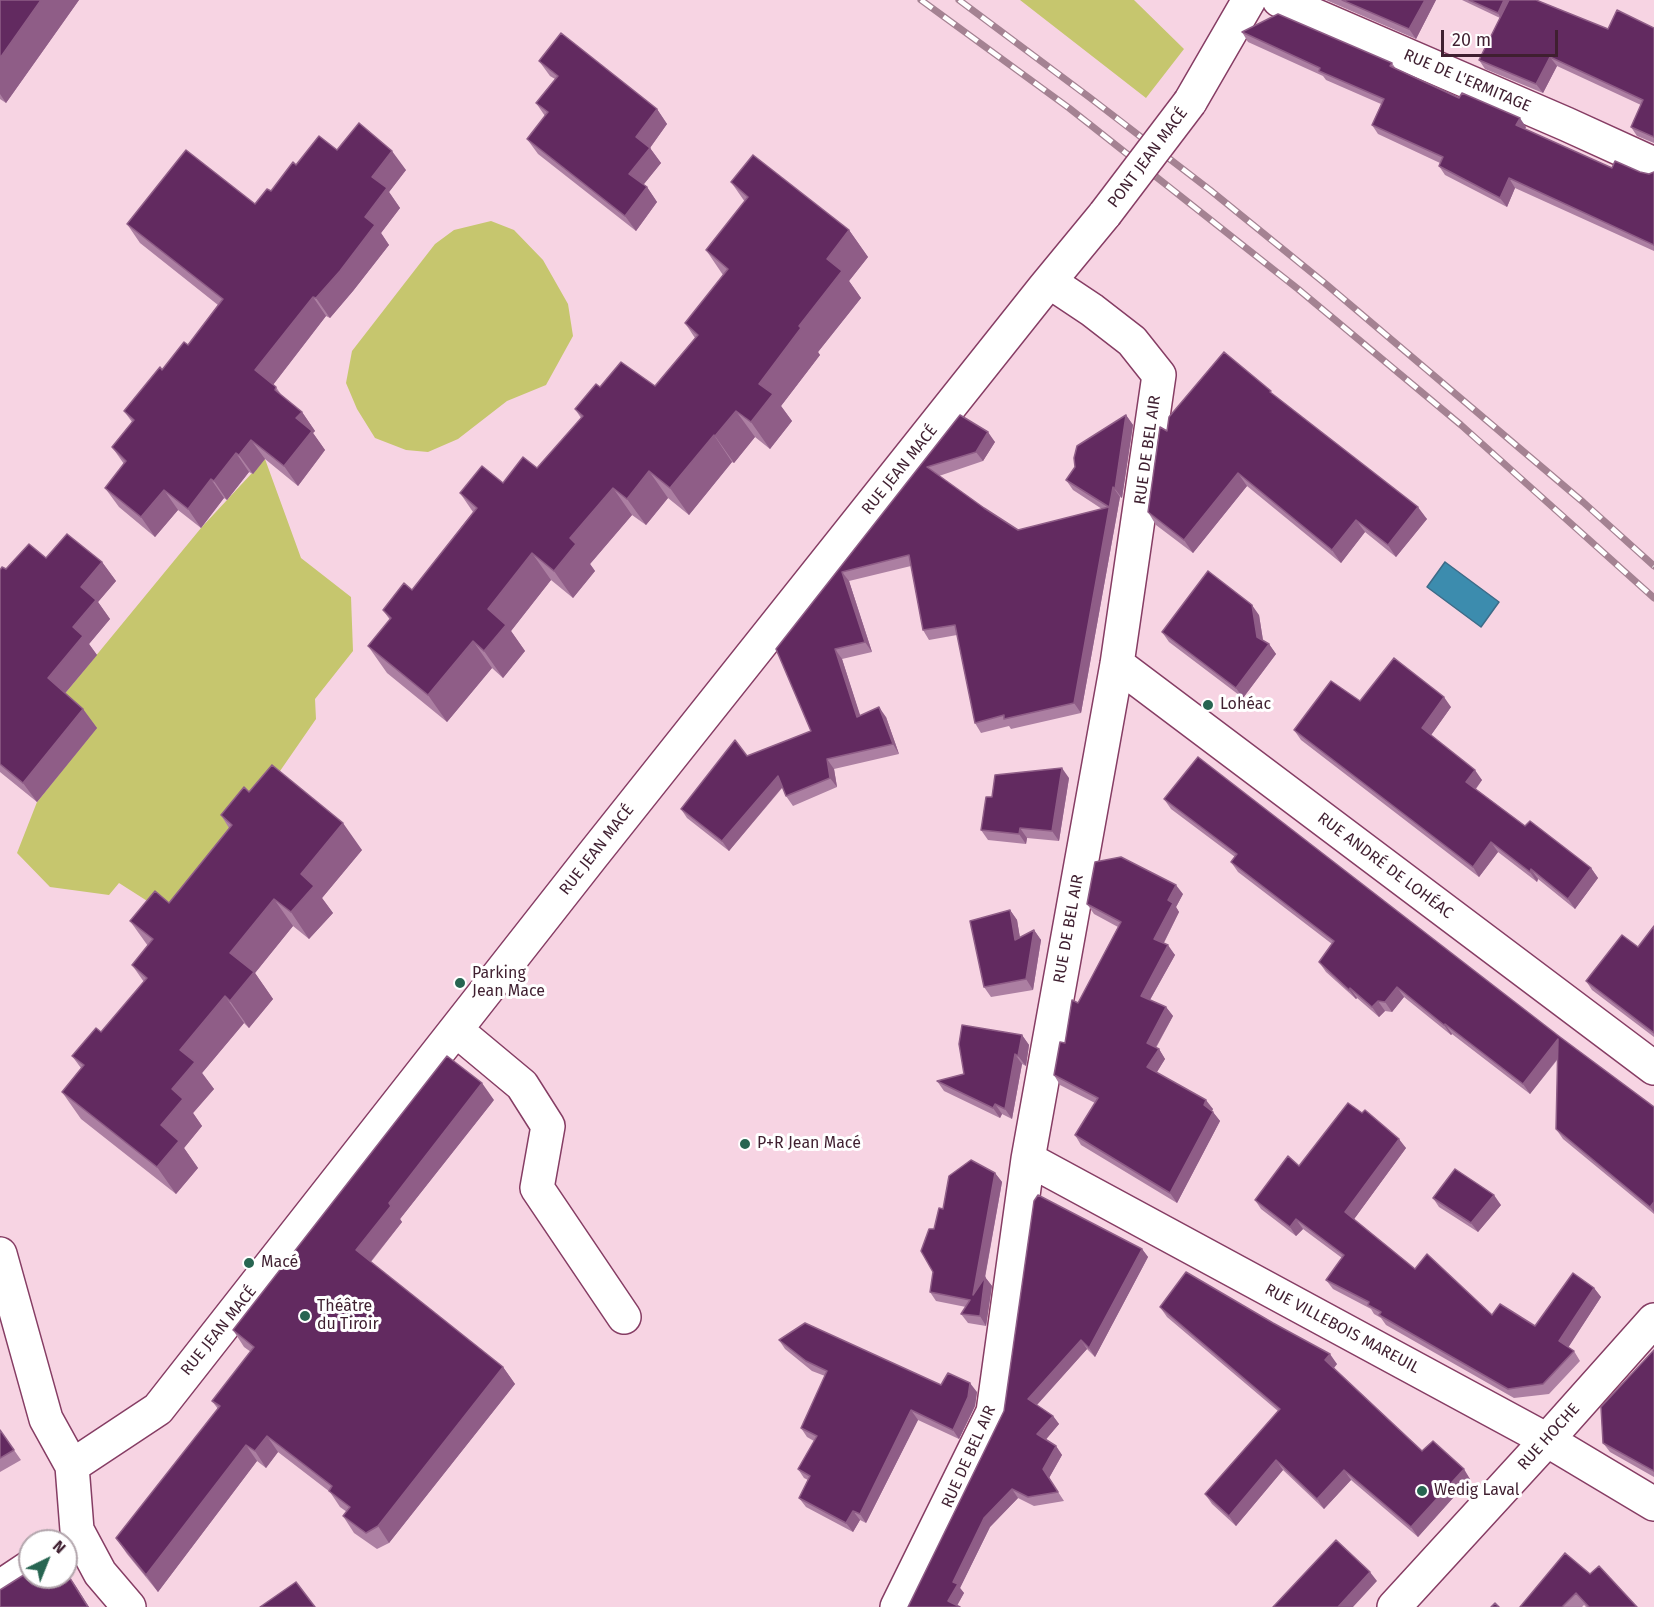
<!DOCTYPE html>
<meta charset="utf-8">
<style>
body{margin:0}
#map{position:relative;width:1654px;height:1607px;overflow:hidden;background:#f7d4e3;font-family:"Fira Sans",sans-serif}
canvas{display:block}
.north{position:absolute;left:18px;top:1529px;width:60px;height:60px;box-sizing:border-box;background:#fff;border:2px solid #b2a5ac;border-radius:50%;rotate:43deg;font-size:16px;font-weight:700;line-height:24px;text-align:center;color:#3f1f30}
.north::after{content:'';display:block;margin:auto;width:21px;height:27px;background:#276551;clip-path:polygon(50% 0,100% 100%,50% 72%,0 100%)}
.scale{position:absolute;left:1441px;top:30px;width:117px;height:27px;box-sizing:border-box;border:3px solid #3f1f30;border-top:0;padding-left:8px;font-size:18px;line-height:21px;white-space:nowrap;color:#3f1f30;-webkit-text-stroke:4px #fff;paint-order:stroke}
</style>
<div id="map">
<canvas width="1654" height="1607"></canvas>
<div class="north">N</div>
<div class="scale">20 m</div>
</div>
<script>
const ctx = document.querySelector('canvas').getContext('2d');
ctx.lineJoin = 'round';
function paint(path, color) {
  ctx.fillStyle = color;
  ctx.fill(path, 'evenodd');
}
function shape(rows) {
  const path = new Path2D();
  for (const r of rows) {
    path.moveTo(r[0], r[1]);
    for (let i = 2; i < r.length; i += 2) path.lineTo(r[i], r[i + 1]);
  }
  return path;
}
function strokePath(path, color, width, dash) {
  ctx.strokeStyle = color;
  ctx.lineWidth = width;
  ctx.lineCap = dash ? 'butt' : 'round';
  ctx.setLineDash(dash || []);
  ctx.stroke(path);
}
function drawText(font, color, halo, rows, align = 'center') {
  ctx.font = font + ' "Fira Sans",sans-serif';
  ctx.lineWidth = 6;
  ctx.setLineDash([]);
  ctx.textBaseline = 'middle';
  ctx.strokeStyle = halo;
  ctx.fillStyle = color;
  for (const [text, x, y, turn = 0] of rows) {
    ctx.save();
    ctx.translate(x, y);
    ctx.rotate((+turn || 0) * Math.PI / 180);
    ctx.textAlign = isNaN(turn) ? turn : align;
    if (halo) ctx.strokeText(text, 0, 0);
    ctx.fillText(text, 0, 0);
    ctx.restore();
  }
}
paint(shape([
 [1020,0,1134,0,1184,49,1146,98],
 [491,221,514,230,543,260,568,304,573,336,546,385,507,401,458,439,428,452,406,450,375,438,357,409,346,383,352,351,435,244,454,230],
 [265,459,301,558,351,597,353,651,315,699,316,719,177,920,119,883,109,895,50,887,17,853,37,802,96,728,62,697,201,528]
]), '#c6c66e');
const water = shape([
 [1445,562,1499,602,1481,627,1427,587,1445,562]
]);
paint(water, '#3c8cae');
strokePath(water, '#3d6b88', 1.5);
const minor = shape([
 [1279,0,1566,124,1654,164],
 [1190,102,1249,0],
 [1117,664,1654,1068],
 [456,1030,522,1085,548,1126,537,1188,624,1317],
 [1028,1159,1547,1440,1654,1504],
 [0,1254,46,1419,72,1466,77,1530,100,1573,129,1607],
 [72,1466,158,1409,592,856,1044,288,1105,214],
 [0,1587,30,1567],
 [897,1607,993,1412,1028,1159,1117,664,1159,375,1132,341,1092,310,1050,282],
 [1394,1607,1547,1440,1654,1320]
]);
strokePath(minor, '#863d64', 36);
strokePath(minor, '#fff', 33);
const rail = shape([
 [921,0,1069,108,1298,289,1461,425,1654,598],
 [959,0,1089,97,1210,190,1327,285,1583,502,1654,566]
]);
strokePath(rail, '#a48292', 7);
strokePath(rail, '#fff', 4.5, [14]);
const minorBridge = shape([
 [1105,214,1190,102]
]);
strokePath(minorBridge, '#863d64', 36, []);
strokePath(minorBridge, '#fff', 33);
paint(shape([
 [0,0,79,0,6,103,0,99],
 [1326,0,1436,0,1416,39],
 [1462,0,1536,0,1608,29,1654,28,1654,143,1637,136,1631,127,1641,105,1557,66,1543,93,1485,69,1479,60,1500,18],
 [1242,32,1392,63,1396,69,1526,127,1525,129,1612,168,1649,174,1654,172,1654,251,1515,188,1507,207,1445,175,1439,166,1440,163,1378,134,1372,125,1381,104,1326,80,1323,76,1248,42],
 [539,61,657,109,667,124,650,148,661,163,643,185,647,187,657,202,636,231,538,154,527,139,545,116,536,103,555,79,550,76],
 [337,150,406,170,389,192,400,208,381,233,389,245,353,291,330,318,326,316,273,385,276,387,282,396,302,412,315,431,313,433,325,450,298,486,265,459,253,474,249,472,227,500,224,498,201,528,178,510,155,537,119,507,105,488,124,464,112,447,132,422,124,411,162,370,188,345,218,305,140,243,127,224,255,204,271,191,296,165],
 [731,182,849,230,868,257,849,281,861,298,818,352,820,355,781,406,792,421,770,449,755,437,734,463,732,462,689,515,668,498,646,525,632,515,590,564,595,571,573,598,551,580,511,631,525,651,503,678,492,668,447,722,387,673,368,646,390,620,383,610,412,590,473,512,460,493,503,483,537,468,581,418,575,409,600,387,655,386,695,338,685,323,723,275,706,250,745,202],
 [1274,395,1427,519,1396,557,1365,532,1341,563,1247,486,1193,553,1156,525,1148,512,1167,431],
 [960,415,995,442,983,461,939,476,984,508,1018,530,1102,509,1073,490,1066,480,1126,415,1133,425,1122,498,1120,497,1081,713,1011,729,1009,726,981,733,975,723,957,635,929,640,923,630,911,566,849,581,872,652,842,659,860,716,886,717,899,754,834,769,837,787,793,806,786,796,783,787,729,851,687,818,681,809,747,756,811,731,776,649],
 [102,562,116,581,98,602,110,619,89,644,97,655,65,693,83,709,97,728,37,802,0,772,0,570],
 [1259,615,1263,640,1269,644,1276,654,1243,698,1169,642,1162,632],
 [1360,701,1451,707,1431,735,1482,780,1476,789,1525,826,1591,868,1598,878,1575,909,1538,879,1537,882,1498,852,1479,877,1301,740,1294,730],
 [1069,778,1059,841,1027,838,1026,844,988,840,981,830,992,797],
 [249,792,362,850,322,898,333,913,309,939,293,926,255,973,273,999,249,1028,244,1023,202,1073,214,1089,193,1113,202,1126,184,1148,198,1168,176,1194,81,1119,62,1092,81,1068,72,1056,101,1032,144,982,132,965,148,946,130,921,169,903,229,828,221,815],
 [1164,799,1560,1037,1654,1107,1654,1214,1563,1139,1556,1129,1558,1059,1530,1094,1452,1034,1451,1035,1404,997,1392,1012,1385,1011,1379,1017,1357,998,1356,999,1326,972,1319,962,1332,944,1238,872,1231,862,1235,857,1171,809],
 [1183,894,1176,907,1179,912,1164,943,1175,955,1150,1000,1166,1007,1173,1016,1156,1048,1159,1049,1165,1059,1156,1073,1213,1109,1212,1111,1220,1121,1177,1203,1081,1145,1075,1135,1095,1103,1060,1085,1054,1075,1078,1003,1118,927,1094,914,1087,904],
 [1010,910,1017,920,1020,938,1034,930,1041,940,1033,990,991,997,984,987],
 [1654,926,1654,1037,1592,990,1586,981,1638,947],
 [1022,1035,1029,1045,1026,1066,1022,1064,1012,1119,1002,1114,1000,1118,944,1091,937,1081,964,1074],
 [494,1100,400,1219,402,1222,371,1262,503,1367,515,1384,389,1543,377,1549,354,1533,343,1516,347,1512,340,1507,330,1492,278,1452,266,1468,257,1461,158,1592,127,1554,116,1538,218,1409,212,1401,251,1352,244,1347,233,1330],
 [1362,1113,1406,1148,1354,1219,1415,1269,1492,1315,1535,1326,1594,1288,1601,1297,1568,1347,1574,1351,1580,1361,1549,1394,1514,1398,1386,1325,1381,1318,1374,1314,1371,1309,1333,1289,1326,1280,1342,1258,1303,1229,1296,1236,1261,1209,1255,1200,1299,1166],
 [995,1173,1002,1182,985,1278,985,1277,992,1286,986,1326,968,1323,961,1314,966,1307,936,1301,930,1292,933,1272,934,1229,943,1209],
 [1433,1198,1501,1205,1478,1232,1439,1207],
 [1142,1249,1148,1257,1095,1357,1087,1349,1037,1405,1053,1416,1059,1424,1046,1439,1056,1446,1062,1455,1049,1478,1064,1501,1034,1506,1018,1498,990,1527,960,1588,964,1593,957,1606,908,1607,1004,1411],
 [1160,1307,1337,1364,1334,1368,1422,1451,1470,1479,1418,1537,1351,1480,1324,1509,1283,1470,1236,1526,1212,1504,1205,1494,1278,1411,1167,1317],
 [779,1340,941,1385,977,1392,975,1406,959,1439,918,1420,866,1523,860,1520,853,1532,806,1507,799,1498,808,1480,804,1478,798,1469,814,1441,807,1437,801,1428,825,1376,812,1371,785,1349],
 [1654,1350,1654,1477,1610,1452,1603,1443],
 [0,1430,21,1460,0,1472],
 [1590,1574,1637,1607,1586,1607,1584,1605,1582,1607,1520,1607]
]), '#ac7fa2');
paint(shape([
 [41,0,79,0,6,103,0,94,0,58],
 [1425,0,1436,0,1416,39,1409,29],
 [1504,0,1510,0,1501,19,1498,13],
 [1550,57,1557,66,1543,93,1536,84],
 [657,109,667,124,647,152,636,137],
 [1520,118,1526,127,1522,134,1516,125],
 [650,148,661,163,640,189,629,174],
 [392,151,406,170,389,192,400,208,381,233,389,245,353,291,330,318,316,298,365,217,372,177],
 [1509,178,1515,188,1507,207,1500,198],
 [647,187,657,202,636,231,625,216],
 [849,230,868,257,849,281,861,298,818,352,820,355,781,406,792,421,770,449,751,422,759,384,799,326,827,259],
 [313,297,326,316,269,390,255,370],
 [736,411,755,437,734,463,715,436],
 [302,412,315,431,313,433,325,450,298,486,284,466,296,418],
 [1126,415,1133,425,1122,498,1115,489],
 [988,432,995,442,983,461,976,452],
 [714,435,732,462,689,515,670,488],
 [251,440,265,459,253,474,239,455],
 [236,453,249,472,227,500,214,481],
 [649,471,668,498,646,525,627,499],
 [1238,473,1247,486,1193,553,1184,540],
 [211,479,224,498,201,528,188,509],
 [1113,487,1120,497,1081,713,1074,703],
 [613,488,632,515,590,564,595,571,573,598,554,571,570,538],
 [164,490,178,510,155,537,141,517],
 [1418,507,1427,519,1396,557,1388,545],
 [1356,520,1365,532,1341,563,1332,550],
 [532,553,551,580,511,631,525,651,503,678,484,651,488,609],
 [102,562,116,581,98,602,110,619,89,644,97,655,62,697,48,678,73,627,81,587],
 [842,572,849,581,872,652,865,642],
 [1252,605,1259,615,1264,647,1257,637],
 [473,641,492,668,447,722,428,695],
 [1269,644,1276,654,1243,698,1236,688],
 [835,649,842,659,864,727,857,717],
 [1444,697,1451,707,1429,738,1422,728],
 [879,707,886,717,899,754,893,744],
 [83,709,97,728,37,802,23,783],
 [827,759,834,769,837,787,830,778],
 [1062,768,1069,778,1059,841,1052,831],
 [1475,770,1482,780,1473,792,1466,782],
 [778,776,784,785,729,851,722,841],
 [343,823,362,850,322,898,333,913,309,939,291,912,301,874],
 [1020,828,1027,838,1026,844,1019,834],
 [1491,842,1498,852,1479,877,1473,867],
 [1591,868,1598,878,1575,909,1568,899],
 [1531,869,1538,879,1537,882,1530,872],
 [1176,885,1183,894,1176,907,1179,912,1161,948,1154,939,1168,900],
 [274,899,293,926,255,973,273,999,249,1028,230,1001,230,953],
 [1010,910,1017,920,1022,950,1015,940],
 [1034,930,1041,940,1033,990,1026,979],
 [1168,945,1175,955,1147,1005,1141,996],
 [1397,987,1404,997,1392,1012,1385,1002],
 [1350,988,1357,998,1356,999,1349,990],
 [225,996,244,1023,202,1073,214,1089,193,1113,202,1126,184,1148,198,1168,176,1194,157,1167,161,1125,172,1089,180,1050],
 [1378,1001,1385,1011,1379,1017,1372,1007],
 [1166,1007,1173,1016,1153,1052,1147,1043],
 [1445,1024,1452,1034,1451,1035,1444,1025],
 [1022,1035,1029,1045,1026,1066,1018,1056],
 [1558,1039,1565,1049,1530,1094,1523,1084],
 [1159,1049,1165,1059,1154,1077,1147,1067],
 [1015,1054,1022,1064,1012,1119,1005,1109],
 [482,1083,494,1100,400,1219,402,1222,367,1266,356,1250,389,1203],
 [1206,1100,1213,1109,1210,1114,1204,1105],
 [995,1104,1002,1114,1000,1118,993,1108],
 [1213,1112,1220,1121,1177,1203,1170,1193],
 [1399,1139,1406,1148,1352,1222,1345,1212],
 [995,1173,1002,1182,980,1304,973,1295],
 [1494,1195,1501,1205,1478,1232,1471,1223],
 [1654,1202,1654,1212,1650,1207],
 [1296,1219,1303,1229,1296,1236,1290,1227],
 [1142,1249,1148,1257,1095,1357,1089,1348],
 [985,1277,992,1286,986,1326,980,1316],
 [1594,1288,1601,1297,1566,1351,1559,1341],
 [1081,1340,1087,1349,1034,1408,1028,1399],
 [1330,1354,1337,1364,1332,1370,1325,1360],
 [503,1367,515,1384,389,1543,378,1526],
 [970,1383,977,1392,975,1406,959,1439,953,1430],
 [911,1410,918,1420,866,1523,860,1514],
 [1053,1416,1059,1424,1043,1443,1037,1434],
 [267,1436,278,1452,266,1468,255,1451],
 [246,1445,257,1461,158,1592,146,1575],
 [1056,1446,1062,1455,1049,1478,1064,1501,1043,1469],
 [1276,1460,1283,1470,1236,1526,1229,1516],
 [1464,1469,1470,1479,1418,1537,1411,1527],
 [1344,1470,1351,1480,1324,1509,1317,1499],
 [1012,1489,1018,1498,990,1527,960,1588,964,1593,956,1607,948,1601,953,1582,984,1518],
 [853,1511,860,1520,853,1532,846,1523],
 [66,1572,75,1585,89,1607,88,1607],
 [1370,1572,1377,1581,1353,1607,1338,1607]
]), '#8f5d87');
const building = shape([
 [0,0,41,0,0,58,0,0],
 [1342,0,1425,0,1409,29,1342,0],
 [1469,0,1504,0,1498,13,1469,0],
 [1509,0,1536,0,1608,29,1617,10,1654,28,1654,137,1631,127,1643,100,1550,57,1536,84,1479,60,1509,0],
 [1278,14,1392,63,1390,66,1459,98,1462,93,1520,118,1516,125,1612,168,1615,161,1640,172,1649,174,1654,172,1654,245,1509,178,1500,198,1439,166,1443,157,1372,125,1384,99,1319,71,1320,68,1242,32,1278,14],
 [561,33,657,109,636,137,650,148,629,174,647,187,625,216,527,139,548,112,536,103,558,76,539,61,561,33],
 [359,123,392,151,372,177,387,188,365,217,375,225,340,271,316,298,313,297,255,370,276,387,275,390,302,412,296,418,312,431,284,466,251,440,239,455,236,453,214,481,211,479,188,509,164,490,141,517,105,488,126,461,112,447,134,420,124,411,160,367,162,370,184,342,188,345,223,299,127,224,186,150,255,204,267,189,271,191,293,162,296,165,319,136,337,150,359,123],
 [753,155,849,230,827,259,842,271,799,326,801,328,759,384,773,394,751,422,736,411,715,436,714,435,670,488,649,471,627,499,613,488,570,538,576,544,554,571,532,553,488,609,506,625,484,651,473,641,428,695,368,646,391,618,383,610,404,583,412,590,477,508,460,493,482,466,503,483,523,457,537,468,583,416,575,409,596,384,600,387,621,362,655,386,698,335,685,323,728,269,706,250,748,197,731,182,753,155],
 [1224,352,1271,391,1270,392,1418,507,1388,545,1356,520,1332,550,1238,473,1184,540,1148,512,1160,427,1167,431,1169,417,1224,352],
 [960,415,988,432,976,452,927,467,984,508,1018,530,1109,507,1066,480,1075,467,1074,458,1077,446,1126,415,1115,489,1113,487,1074,703,1004,719,1004,715,975,723,955,625,923,630,909,555,842,572,865,642,835,649,857,717,879,707,893,744,827,759,830,778,786,796,778,776,722,841,681,809,735,740,747,756,811,731,776,649,960,415],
 [67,534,102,562,81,587,96,600,73,627,83,636,48,678,83,709,23,783,0,764,0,570,2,567,6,569,29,544,46,558,67,534],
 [1208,571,1252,605,1257,637,1269,644,1236,688,1162,632,1208,571],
 [1394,658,1444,697,1422,728,1475,770,1466,782,1525,826,1530,821,1591,868,1568,899,1531,869,1530,872,1491,842,1473,867,1294,730,1331,681,1360,701,1394,658],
 [1198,757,1560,1037,1654,1107,1654,1202,1650,1207,1556,1129,1558,1039,1523,1084,1445,1024,1444,1025,1397,987,1385,1002,1378,1001,1372,1007,1350,988,1349,990,1319,962,1334,941,1231,862,1237,854,1164,799,1198,757],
 [272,765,343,823,301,874,314,886,291,912,274,899,230,953,254,972,230,1001,225,996,180,1050,195,1062,172,1089,183,1099,161,1125,179,1141,157,1167,62,1092,84,1065,72,1056,96,1028,101,1032,147,978,132,965,153,939,130,921,155,891,169,903,232,825,221,815,244,787,249,792,272,765],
 [1062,768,1052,831,1020,828,1019,834,981,830,986,797,992,797,995,775,1062,768],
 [1121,857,1176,885,1168,900,1173,903,1154,939,1168,945,1141,996,1166,1007,1147,1043,1159,1049,1147,1067,1206,1100,1204,1105,1213,1112,1170,1193,1075,1135,1098,1098,1054,1075,1060,1042,1065,1043,1072,1000,1078,1003,1121,922,1087,904,1095,862,1121,857],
 [1010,910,1015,940,1034,930,1026,979,984,987,970,921,1010,910],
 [1654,926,1654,1033,1586,981,1622,935,1638,947,1654,926],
 [962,1025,1022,1035,1018,1056,1015,1054,1005,1109,995,1104,993,1108,937,1081,964,1074,959,1044,962,1025],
 [447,1056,482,1083,389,1203,391,1206,356,1250,503,1367,378,1526,366,1533,343,1516,350,1507,329,1491,332,1486,267,1436,255,1451,246,1445,146,1575,116,1538,220,1406,212,1401,254,1347,233,1330,447,1056],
 [1348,1103,1362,1113,1365,1110,1399,1139,1345,1212,1415,1269,1427,1254,1492,1315,1500,1304,1535,1326,1573,1273,1594,1288,1559,1341,1574,1351,1543,1384,1508,1389,1379,1315,1381,1312,1368,1305,1369,1302,1326,1280,1344,1255,1296,1219,1290,1227,1255,1200,1288,1156,1299,1166,1348,1103],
 [971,1160,995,1173,973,1295,985,1277,980,1316,961,1314,970,1300,930,1292,933,1272,921,1251,929,1229,934,1229,939,1208,943,1209,949,1176,971,1160],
 [1455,1169,1494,1195,1471,1223,1433,1198,1455,1169],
 [1038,1195,1142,1249,1089,1348,1081,1340,1028,1399,1053,1416,1037,1434,1056,1446,1043,1469,1058,1492,1028,1497,1012,1489,984,1518,953,1582,958,1584,948,1601,960,1607,908,1607,1004,1411,1034,1201,1038,1195],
 [1186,1272,1273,1323,1330,1354,1325,1360,1422,1451,1433,1441,1464,1469,1411,1527,1344,1470,1317,1499,1276,1460,1229,1516,1205,1494,1280,1409,1160,1307,1186,1272],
 [805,1323,941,1385,948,1373,970,1383,968,1397,953,1430,911,1410,860,1514,853,1511,846,1523,799,1498,810,1476,798,1469,817,1436,801,1428,827,1371,806,1361,779,1340,805,1323],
 [1654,1350,1654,1471,1603,1443,1601,1407,1654,1350],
 [0,1430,14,1450,0,1458,0,1430],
 [1336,1540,1370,1572,1338,1607,1273,1607,1336,1540],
 [1565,1553,1590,1574,1599,1566,1637,1607,1589,1607,1576,1593,1562,1607,1520,1607,1565,1553],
 [30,1571,30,1577,66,1577,66,1572,88,1607,0,1607,0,1590,30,1571],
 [296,1582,315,1607,260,1607,296,1582],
 [1495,1603,1499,1607,1491,1607,1495,1603]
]);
paint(building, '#622a60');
strokePath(building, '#8f5d87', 1.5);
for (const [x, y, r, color] of [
 [1208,705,6,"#276551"],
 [460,983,6,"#276551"],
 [745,1144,6,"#276551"],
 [249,1263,6,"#276551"],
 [305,1316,6,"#276551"],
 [1422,1491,6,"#276551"]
]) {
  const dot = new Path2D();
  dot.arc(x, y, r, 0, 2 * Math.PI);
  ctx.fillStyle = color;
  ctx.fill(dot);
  strokePath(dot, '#fff', 2);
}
drawText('16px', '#3f1f30', '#fff', [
 ["RUE DE L'ERMITAGE",1467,81,23],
 ["PONT JEAN MACÉ",1148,158,-53],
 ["RUE DE BEL AIR",1148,450,-82],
 ["RUE JEAN MACÉ",900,470,-51],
 ["RUE JEAN MACÉ",597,850,-52],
 ["RUE ANDRÉ DE LOHÉAC",1385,866,37],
 ["RUE DE BEL AIR",1069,929,-80],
 ["RUE VILLEBOIS MAREUIL",1342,1329,28],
 ["RUE JEAN MACÉ",219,1331,-51],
 ["RUE HOCHE",1549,1437,-48],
 ["RUE DE BEL AIR",969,1457,-66]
]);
drawText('16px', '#3f1f30', '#fff', [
 ["Lohéac",1220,705],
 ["Parking",472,974],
 ["Jean Mace",472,992],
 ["P+R Jean Macé",757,1144],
 ["Macé",261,1263],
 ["Théâtre",317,1307],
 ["du Tiroir",317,1325],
 ["Wedig Laval",1434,1491]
], 'left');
</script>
